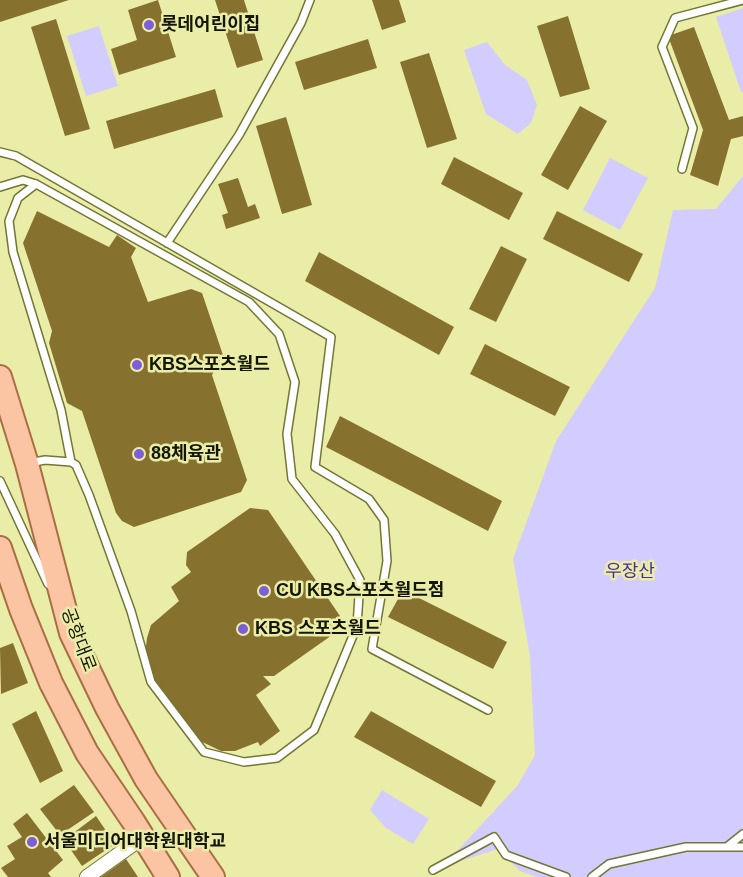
<!DOCTYPE html>
<meta charset="utf-8">
<style>
body{margin:0}
canvas{display:block;background:#e9eda8}
</style>
<canvas width="743" height="877"></canvas>
<script>
const ctx = document.querySelector('canvas').getContext('2d');
ctx.lineJoin = 'round';
function paint(path, color) {
  ctx.fillStyle = color;
  ctx.fill(path, 'evenodd');
}
function shape(rows) {
  const path = new Path2D();
  for (const r of rows) {
    path.moveTo(r[0], r[1]);
    for (let i = 2; i < r.length; i += 2) path.lineTo(r[i], r[i + 1]);
  }
  return path;
}
function strokePath(path, color, width, dash) {
  ctx.strokeStyle = color;
  ctx.lineWidth = width;
  ctx.lineCap = dash ? 'butt' : 'round';
  ctx.setLineDash(dash || []);
  ctx.stroke(path);
}
function drawText(font, color, halo, rows, align = 'center') {
  ctx.font = font + ' Arial,"Noto Sans KR",sans-serif';
  ctx.lineWidth = 5;
  ctx.setLineDash([]);
  ctx.textBaseline = 'middle';
  ctx.strokeStyle = halo;
  ctx.fillStyle = color;
  for (const [text, x, y, turn = 0] of rows) {
    ctx.save();
    ctx.translate(x, y);
    ctx.rotate((+turn || 0) * Math.PI / 180);
    ctx.textAlign = isNaN(turn) ? turn : align;
    if (halo) ctx.strokeText(text, 0, 0);
    ctx.fillText(text, 0, 0);
    ctx.restore();
  }
}
paint(shape([
 [743,8,743,92,741,92,716,17],
 [99,26,118,86,86,96,67,36],
 [487,42,505,65,527,80,537,105,531,123,518,134,486,114,464,50],
 [610,158,648,178,620,230,583,210],
 [743,176,743,877,537,877,520,871,498,849,438,868,442,860,458,850,518,785,535,755,530,656,513,559,556,441,655,288,673,210,716,209],
 [382,790,429,819,413,844,386,828,370,810]
]), '#d3ccfe');
paint(shape([
 [0,0,69,0,0,22],
 [158,0,176,57,119,75,111,49,137,40,128,10],
 [215,0,244,0,263,60,237,68],
 [372,0,399,0,406,22,382,30],
 [568,16,590,89,560,97,537,26],
 [56,19,90,129,65,136,31,27],
 [694,27,729,120,743,116,743,136,731,139,718,186,690,175,703,130,668,36],
 [368,39,377,68,304,90,295,62],
 [429,53,457,139,427,148,400,62],
 [215,89,223,117,114,149,106,121],
 [580,106,607,121,568,190,541,175],
 [286,117,312,205,282,214,256,126],
 [454,157,523,193,509,220,441,184],
 [238,178,248,207,255,204,260,218,226,229,222,215,228,213,218,184],
 [37,211,109,247,117,235,136,248,131,257,148,302,191,289,202,293,223,355,212,375,247,480,241,492,134,527,122,521,116,513,82,411,67,403,49,343,52,331,23,243],
 [557,211,643,254,629,282,543,239],
 [501,246,527,259,496,322,469,309],
 [319,252,454,327,439,355,305,281],
 [485,344,570,387,555,416,470,374],
 [340,416,502,501,488,531,326,447],
 [250,508,268,510,340,616,335,633,274,676,263,676,271,684,256,695,280,731,260,746,258,742,235,751,221,751,194,738,147,669,145,655,147,638,151,625,179,601,171,587,191,572,186,565,187,552],
 [403,590,507,642,493,669,388,617],
 [13,643,28,683,1,694,0,648],
 [36,711,63,771,40,783,12,724],
 [371,711,496,781,481,807,354,737],
 [74,785,94,812,60,835,40,809],
 [27,813,63,860,48,873,51,877,8,877,1,868,15,859,7,846,22,837,13,824],
 [96,816,115,844,82,866,64,840],
 [126,859,138,877,101,877]
]), '#87712f');
const service = shape([
 [0,152,16,156,331,337,315,467,369,499,384,520,387,561,372,649,488,710],
 [682,169,693,128,662,47,675,18,743,0],
 [36,184,18,198,9,221,13,252,61,410,71,462],
 [0,187,23,180,36,184,249,302,279,334,295,382,287,434,292,479,335,534,360,580,357,626,314,730,277,758,244,762,204,752,151,682,131,611,89,495,76,465,71,462,45,460,29,463],
 [167,243,239,135,301,23,310,0],
 [0,481,48,584],
 [728,846,743,834],
 [433,870,494,837,506,855,566,877],
 [592,877,609,864,686,847,743,847]
]);
const minor = shape([
 [87,877,143,837]
]);
const primary = shape([
 [0,377,27,464,71,633,107,708,146,779,213,877],
 [0,548,21,609,51,683,87,753,133,821,168,877]
]);
strokePath(service, '#737634', 10);
strokePath(minor, '#737634', 16);
strokePath(primary, '#a96e43', 26);
strokePath(service, '#fff', 7);
strokePath(minor, '#fff', 14);
strokePath(primary, '#fbc5a4', 22);
for (const [x, y, r, color] of [
 [149,25,6,"#7d5ed8"],
 [137,365,6,"#7d5ed8"],
 [139,454,6,"#7d5ed8"],
 [264,591,6,"#7d5ed8"],
 [243,629,6,"#7d5ed8"],
 [32,842,6,"#7d5ed8"]
]) {
  const dot = new Path2D();
  dot.arc(x, y, r, 0, 2 * Math.PI);
  ctx.fillStyle = color;
  ctx.fill(dot);
  strokePath(dot, '#e9eda8', 2);
}
drawText('bold 18px', '#151600', '#e9eda8', [
 ["롯데어린이집",161,25],
 ["KBS스포츠월드",149,365],
 ["88체육관",151,454],
 ["CU KBS스포츠월드점",276,591],
 ["KBS 스포츠월드",255,629],
 ["서울미디어대학원대학교",44,842]
], 'left');
drawText('18px', '#4d2f94', '#e9eda8', [
 ["우장산",630,572]
]);
drawText('18px', '#151600', '#e9eda8', [
 ["공항대로",78,640,69]
]);
</script>
